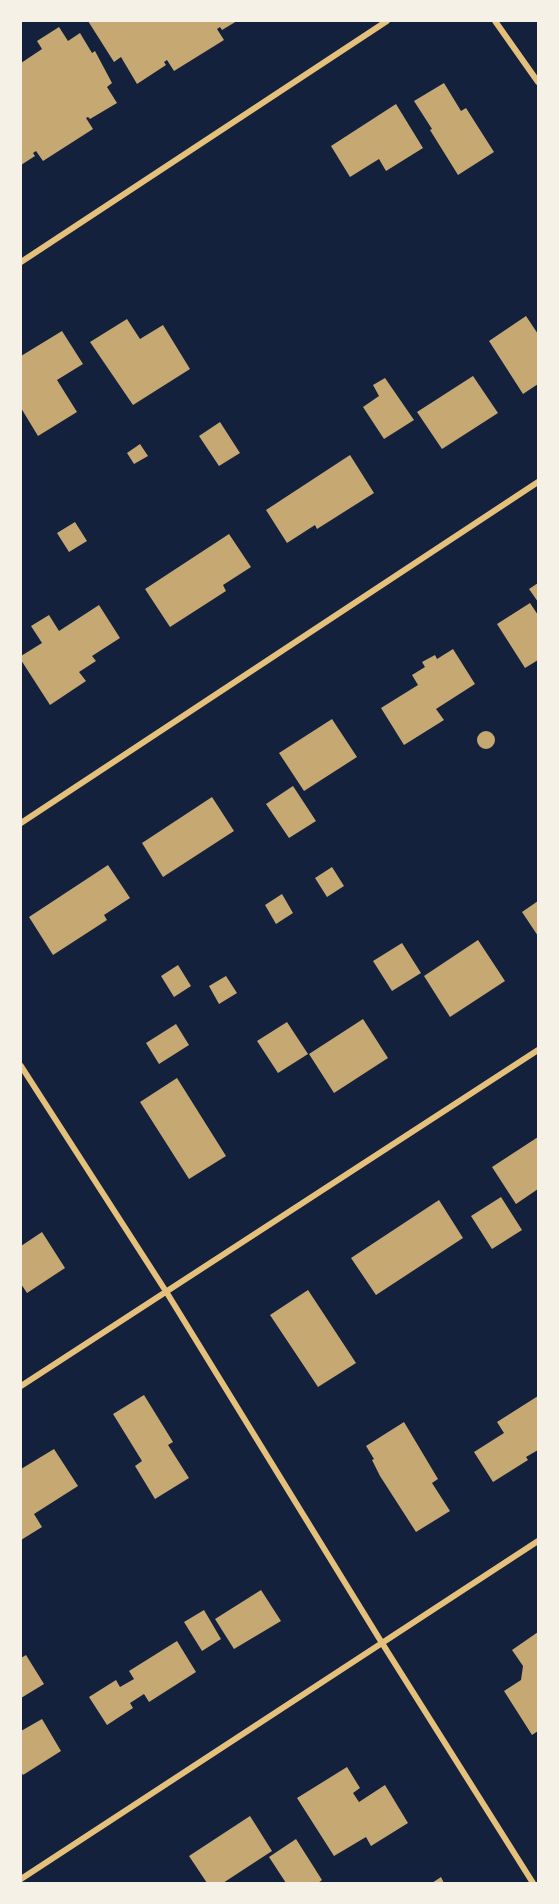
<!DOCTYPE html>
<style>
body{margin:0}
#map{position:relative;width:559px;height:1904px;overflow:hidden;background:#14213d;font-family:"Asap Condensed",sans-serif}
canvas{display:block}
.frame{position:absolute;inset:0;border:22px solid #f6f1e7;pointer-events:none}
</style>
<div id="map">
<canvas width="559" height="1904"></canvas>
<div class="frame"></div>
</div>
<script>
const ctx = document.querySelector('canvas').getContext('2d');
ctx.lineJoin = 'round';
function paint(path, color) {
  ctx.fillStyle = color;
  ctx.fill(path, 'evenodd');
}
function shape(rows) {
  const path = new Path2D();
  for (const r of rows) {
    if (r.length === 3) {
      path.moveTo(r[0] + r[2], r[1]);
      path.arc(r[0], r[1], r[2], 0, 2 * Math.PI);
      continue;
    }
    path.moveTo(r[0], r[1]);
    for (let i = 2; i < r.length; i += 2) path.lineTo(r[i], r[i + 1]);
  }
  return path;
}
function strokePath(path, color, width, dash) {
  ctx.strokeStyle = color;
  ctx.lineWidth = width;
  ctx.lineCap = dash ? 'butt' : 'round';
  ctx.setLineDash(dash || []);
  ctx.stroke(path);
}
paint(shape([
 [88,21,237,21,222,30,220,27,217,29,224,40,174,71,167,60,164,62,166,65,137,84,121,57,114,62],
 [59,27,68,41,80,33,92,53,95,51,112,83,107,87,117,103,90,119,88,117,86,118,93,129,43,161,36,151,33,153,35,156,21,165,21,63,42,49,37,41],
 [444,83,461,111,466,108,494,152,458,175,430,130,432,129,414,101],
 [396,104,423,148,386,171,379,159,350,177,331,146],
 [526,316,538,334,538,384,523,394,489,341],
 [127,319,140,339,163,325,190,369,133,405,90,342],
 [62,331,83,364,57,380,77,412,38,436,21,408,21,356],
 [473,376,498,413,442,449,417,412],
 [385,378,414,420,384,439,363,407,379,396,373,385],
 [220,422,240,453,219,466,199,436],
 [140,444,148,456,134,464,127,453],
 [350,455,374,493,317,529,315,525,287,543,266,510],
 [75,522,87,541,69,552,57,533],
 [229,534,251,567,223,585,226,591,170,627,145,589],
 [538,583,538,602,529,589],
 [530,603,538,615,538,660,525,668,497,624],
 [99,605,120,638,92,656,96,661,79,672,86,681,50,705,21,660,21,656,42,643,31,626,49,615,59,631],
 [453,649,475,684,436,709,444,720,404,745,381,708,418,685,412,675,425,667,422,662,435,655,437,659],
 [332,719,357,757,304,791,279,753],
 [486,740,9],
 [293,786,316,821,289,838,266,804],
 [212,797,234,831,163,877,142,843],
 [108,865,130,898,104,915,107,920,53,955,29,917],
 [332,867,344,886,327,897,315,878],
 [282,894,293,913,276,924,265,905],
 [538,901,538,936,522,912],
 [478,940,505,981,450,1017,424,976],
 [402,943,421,973,392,991,373,961],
 [178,965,191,986,174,997,161,976],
 [226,976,237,993,219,1004,209,986],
 [363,1019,388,1058,334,1093,309,1054],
 [287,1022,308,1054,278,1073,257,1041],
 [176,1024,189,1045,159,1064,146,1043],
 [177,1078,226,1156,189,1179,140,1102],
 [538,1137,538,1189,516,1204,492,1167],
 [501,1197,522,1230,492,1249,471,1216],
 [439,1200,463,1238,376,1295,351,1258],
 [42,1232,65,1268,27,1293,21,1284,21,1246],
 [308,1290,356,1363,318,1387,270,1315],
 [144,1395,173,1442,168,1445,189,1478,155,1499,135,1466,142,1461,113,1414],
 [538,1396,538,1450,526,1457,528,1460,493,1482,474,1452,504,1433,497,1422],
 [404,1422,438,1479,432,1483,450,1511,416,1532,380,1476,372,1460,374,1459,366,1446],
 [54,1449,78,1486,34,1514,42,1527,21,1540,21,1469],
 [261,1590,281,1621,234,1649,215,1619],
 [204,1610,221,1639,202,1651,184,1622],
 [538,1632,538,1731,532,1735,504,1691,521,1680,523,1666,512,1650],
 [177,1641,196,1672,149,1702,144,1694,130,1703,133,1708,107,1725,89,1697,116,1680,120,1687,134,1679,129,1671],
 [26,1655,44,1684,21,1698,21,1658],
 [42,1719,61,1751,23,1775,21,1772,21,1731],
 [347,1767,360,1788,353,1793,359,1802,385,1785,408,1823,371,1846,366,1837,334,1856,297,1798],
 [250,1816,272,1851,223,1883,207,1883,189,1856],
 [296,1839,322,1880,318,1883,286,1883,269,1857],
 [441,1877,444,1883,432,1883]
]), '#c6a872');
strokePath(shape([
 [495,21,538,82],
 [21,262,387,21],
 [21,823,538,482],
 [21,1066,167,1293,382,1643,533,1883],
 [21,1386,538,1050],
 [21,1879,538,1541]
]), '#e5c07b', 6);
</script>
